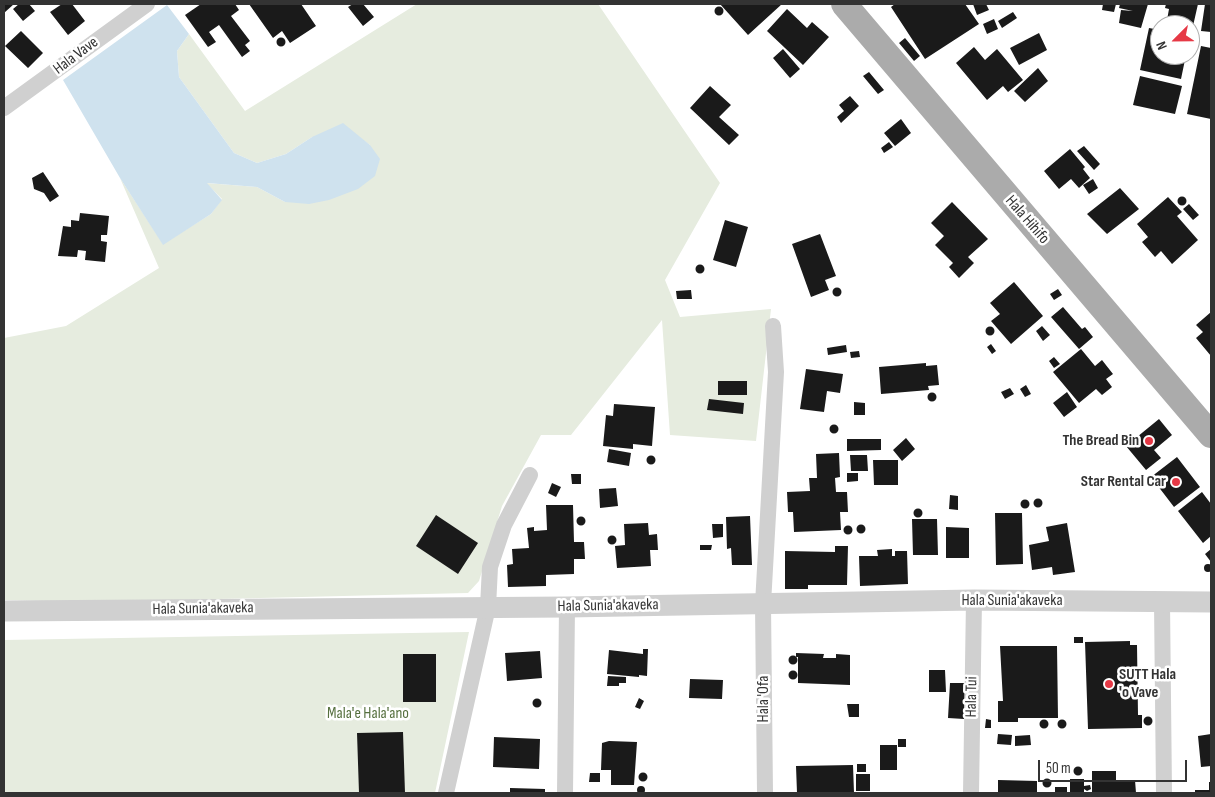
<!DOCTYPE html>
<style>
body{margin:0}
#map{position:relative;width:1215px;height:797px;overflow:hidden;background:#fff;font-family:"Sofia Sans Condensed",sans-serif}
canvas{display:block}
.frame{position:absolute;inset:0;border:5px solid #333;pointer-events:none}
.north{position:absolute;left:1150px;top:15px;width:50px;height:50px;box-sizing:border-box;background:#fff;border:1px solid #adadad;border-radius:50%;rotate:247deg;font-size:14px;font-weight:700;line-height:20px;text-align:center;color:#333}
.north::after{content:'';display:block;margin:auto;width:18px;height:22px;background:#e63946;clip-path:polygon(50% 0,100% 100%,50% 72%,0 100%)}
.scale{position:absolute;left:1038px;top:760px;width:149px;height:22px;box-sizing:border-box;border:2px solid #333;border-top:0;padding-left:6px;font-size:15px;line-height:18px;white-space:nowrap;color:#333;-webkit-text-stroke:4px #fff;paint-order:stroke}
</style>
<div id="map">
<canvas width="1215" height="797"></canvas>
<div class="frame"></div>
<div class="north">N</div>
<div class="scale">50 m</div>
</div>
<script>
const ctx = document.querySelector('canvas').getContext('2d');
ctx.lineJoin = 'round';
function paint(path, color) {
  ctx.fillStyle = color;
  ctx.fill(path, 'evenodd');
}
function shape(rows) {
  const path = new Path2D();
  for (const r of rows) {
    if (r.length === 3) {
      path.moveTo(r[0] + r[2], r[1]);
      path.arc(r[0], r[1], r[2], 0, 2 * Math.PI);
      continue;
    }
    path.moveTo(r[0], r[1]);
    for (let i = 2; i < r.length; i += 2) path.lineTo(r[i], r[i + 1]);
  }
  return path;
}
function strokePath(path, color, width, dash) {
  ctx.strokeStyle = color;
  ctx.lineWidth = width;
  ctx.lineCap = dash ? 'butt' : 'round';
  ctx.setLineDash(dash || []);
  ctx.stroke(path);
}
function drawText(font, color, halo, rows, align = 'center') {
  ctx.font = font + ' "Sofia Sans Condensed",sans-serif';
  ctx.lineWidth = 5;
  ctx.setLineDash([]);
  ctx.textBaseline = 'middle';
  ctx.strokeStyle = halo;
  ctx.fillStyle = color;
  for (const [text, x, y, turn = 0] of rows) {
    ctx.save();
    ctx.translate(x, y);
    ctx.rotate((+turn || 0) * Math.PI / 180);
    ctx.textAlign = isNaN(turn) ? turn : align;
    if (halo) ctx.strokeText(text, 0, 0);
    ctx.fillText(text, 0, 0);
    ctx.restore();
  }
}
paint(shape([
 [417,4,598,4,720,183,665,280,680,317,771,309,756,441,670,435,662,320,571,435,541,435,502,506,479,581,468,593,93,602,4,600,4,338,66,326,159,268,120,178,163,244,211,214,222,199,206,183,257,187,285,202,370,145,357,136,312,137,286,154,257,163,234,153,179,77,177,51,189,34,245,111],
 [469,632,435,793,4,793,4,640]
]), '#e6ecdf');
paint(shape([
 [167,5,189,34,177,51,179,77,234,153,257,163,286,154,312,137,343,123,370,145,380,159,375,176,358,189,329,200,309,204,285,202,257,187,207,183,222,200,211,214,163,245,120,178,63,80]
]), '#cfe2ee');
paint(shape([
 [4,4,14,4,4,13],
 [19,4,29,4,35,11,23,21,13,9],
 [62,4,72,4,85,21,68,35,50,12],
 [201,4,235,4,239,10,231,16,250,41,245,45,250,51,242,57,219,25,209,32,216,42,208,47,185,15],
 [249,4,301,4,316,26,290,43,282,31,273,38],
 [353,4,363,4,374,17,363,26,348,7],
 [720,4,782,4,748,35],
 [895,4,965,4,979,24,925,59,891,7],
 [973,4,986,4,989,10,977,15],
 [1103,4,1116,4,1114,12,1102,10],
 [1120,4,1148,4,1141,28,1119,23,1121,10,1133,11,1119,8],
 [1166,4,1198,4,1193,26,1167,20,1169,9,1165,8],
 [1205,4,1211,4,1211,32,1201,31],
 [719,11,4.5],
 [787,9,807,28,812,22,829,37,803,65,767,31],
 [1013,12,1017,18,1002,28,998,21],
 [994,19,998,29,987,34,983,24],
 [1149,28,1160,30,1160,55,1186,55,1181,79,1140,70],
 [21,31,43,53,28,68,5,46],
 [1039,33,1047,50,1019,65,1010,48],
 [281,42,4.5],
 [905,38,920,56,914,61,899,43],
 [1201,46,1211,48,1211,119,1187,114],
 [974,47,985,60,997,49,1023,80,1008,92,1003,86,987,100,956,63],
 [783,49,800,69,790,78,773,58],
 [1038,68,1048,81,1025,102,1014,91],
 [869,72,884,90,878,94,863,76],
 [1140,76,1182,86,1175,114,1133,105],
 [710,86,731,105,719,117,739,135,729,145,690,108],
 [850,96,859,106,841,123,837,117,844,111,839,105],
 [901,119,911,133,895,146,884,133],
 [889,142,893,147,884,153,881,148],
 [1084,146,1100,164,1094,170,1077,151],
 [1070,149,1085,167,1083,169,1090,178,1079,188,1071,179,1059,189,1044,171],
 [43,172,59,196,50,202,44,193,34,189,32,178],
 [1093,179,1098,188,1089,194,1083,185],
 [1120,188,1139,209,1107,234,1087,214],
 [1182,201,4.5],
 [1168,197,1182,212,1177,216,1198,240,1172,264,1161,251,1155,257,1142,242,1148,237,1137,224],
 [952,202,988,239,968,257,974,263,959,278,949,267,953,263,935,245,944,236,931,223],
 [1189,204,1199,215,1193,220,1183,209],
 [80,213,109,216,107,235,101,235,101,241,107,242,105,262,85,260,86,251,78,250,77,257,58,256,63,226,71,227,71,220,79,221],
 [725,220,748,227,736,267,713,260],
 [820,234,836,276,825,280,829,290,811,297,792,244],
 [700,269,4.5],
 [1014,282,1043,316,1011,344,991,321,1000,314,990,303],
 [837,292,4.5],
 [1058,289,1062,295,1054,300,1050,294],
 [691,290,692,299,677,299,676,291],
 [1063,307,1082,329,1085,327,1093,337,1079,349,1051,317],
 [1211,312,1211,356,1196,338,1203,332,1196,325],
 [1042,326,1050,335,1043,341,1036,331],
 [990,331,4.5],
 [991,344,996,351,992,354,987,347],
 [846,345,847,352,828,355,827,348],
 [1081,349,1095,366,1102,360,1113,374,1106,379,1112,387,1102,395,1096,389,1079,403,1053,372],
 [859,351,860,357,851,358,850,352],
 [1054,357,1060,364,1054,368,1049,361],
 [926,363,926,366,937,365,939,385,928,386,929,390,881,394,879,367],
 [806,369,843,374,840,393,827,391,824,412,800,409],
 [718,381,747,381,747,395,718,395],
 [1026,385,1031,394,1025,397,1020,389],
 [1010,388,1014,394,1005,399,1001,392],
 [1067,392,1077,407,1064,417,1053,403],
 [932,397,4.5],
 [709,399,744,403,743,414,707,410],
 [854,402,865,403,865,415,854,415],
 [614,404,655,407,652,446,633,444,633,449,603,446,606,415,613,416],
 [1159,419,1172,435,1154,450,1161,458,1146,470,1126,446],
 [834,429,4.5],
 [906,438,915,449,902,461,893,450],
 [847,439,881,439,881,450,847,451],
 [609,449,631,453,629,466,607,462],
 [839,453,840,477,835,478,836,492,847,492,848,512,840,512,841,530,794,532,793,512,788,512,787,492,810,491,809,478,817,478,816,454],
 [850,455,867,455,868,471,851,471],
 [651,460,4.5],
 [1177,457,1200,487,1174,507,1151,477],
 [873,460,898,460,898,485,874,485],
 [847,473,858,473,858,481,847,482],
 [571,474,581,474,581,484,572,484],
 [552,483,561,487,556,497,548,493],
 [616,488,618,506,600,508,599,489],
 [1202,492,1211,504,1211,536,1203,543,1178,511],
 [950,495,958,496,958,510,949,509],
 [1038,503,4.5],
 [1025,504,4.5],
 [546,505,573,505,574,542,584,542,585,559,574,559,574,574,546,575,546,586,508,587,507,565,513,564,512,549,529,548,527,528,534,527,534,531,547,530],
 [918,513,4.5],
 [995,513,1022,513,1023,564,996,565],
 [436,515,478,543,458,574,416,546],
 [750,516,752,565,732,565,731,548,727,549,726,517],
 [581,521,4.5],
 [912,519,937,519,938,555,913,555],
 [648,523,649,535,657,534,658,550,650,550,651,566,617,568,615,546,625,545,624,524],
 [1067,523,1075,572,1053,575,1052,567,1032,570,1029,545,1049,541,1046,527],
 [712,524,723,524,723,537,713,538],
 [861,529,4.5],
 [848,530,4.5],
 [946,527,969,528,969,558,946,558],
 [612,540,4.5],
 [700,545,712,545,711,550,700,550],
 [835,546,848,546,847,585,808,585,808,589,785,589,785,551,835,552],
 [892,549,892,556,895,556,895,551,907,551,908,584,860,586,859,556,878,556,877,550],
 [1211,549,1211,562,1205,554],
 [1208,568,4],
 [1074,637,1083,637,1083,643,1074,643],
 [1130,641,1130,645,1137,645,1138,715,1142,715,1142,728,1088,729,1085,642],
 [1000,646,1057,646,1058,718,1018,718,1018,722,998,722,998,701,1003,701],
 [643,649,648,649,647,676,639,675,639,677,607,674,609,650,643,654],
 [540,651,542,678,507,681,505,653],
 [796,653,824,654,823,658,836,658,836,654,850,655,850,685,798,683,798,657,796,657],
 [403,654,436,654,436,702,403,702],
 [793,660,4.5],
 [929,670,945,670,946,692,929,692],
 [793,675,4.5],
 [608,676,626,677,626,683,619,683,619,686,607,686],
 [690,679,723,680,722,699,689,698],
 [950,683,965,683,964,719,948,718],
 [639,698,644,701,640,709,635,707],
 [537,703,4.5],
 [847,704,859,704,859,717,849,717],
 [1148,721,4.5],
 [986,719,991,720,991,728,985,728],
 [1062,724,4.5],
 [1044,724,4.5],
 [403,732,405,793,359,793,357,733],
 [998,734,1012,735,1011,745,997,744],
 [1211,734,1211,766,1201,767,1198,736],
 [1030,735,1031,745,1015,746,1015,736],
 [494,737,540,739,539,769,493,767],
 [898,739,906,739,906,747,898,747],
 [609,741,637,742,634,785,611,785,611,770,601,770,602,743],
 [880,745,897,745,897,770,880,770],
 [857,764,866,764,866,772,857,772],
 [853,765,854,793,797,793,796,766],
 [1078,771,4.5],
 [1092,771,1116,771,1116,780,1135,780,1136,793,1092,793],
 [643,777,4.5],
 [590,773,600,773,600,782,589,782],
 [856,774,870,774,870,791,856,791],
 [1047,783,4.5],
 [1070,779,1084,779,1084,786,1090,785,1091,789,1087,791,1084,789,1084,793,1070,793],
 [998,780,1037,781,1037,793,998,793],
 [1209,782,1211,782,1211,793,1195,793,1195,790,1209,790],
 [641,790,4],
 [1055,787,1067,787,1067,793,1055,793],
 [510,788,545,789,545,793,510,793]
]), '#1a1a1a');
strokePath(shape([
 [4,108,147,4],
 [1162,602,1164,793],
 [446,793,488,607,490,567,504,525,530,475],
 [565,793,567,607],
 [765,793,763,604,776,372,773,326],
 [971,793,974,600]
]), '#d0d0d0', 16);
strokePath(shape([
 [4,611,567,607,974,600,1211,602]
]), '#d0d0d0', 21);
strokePath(shape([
 [844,4,1211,435]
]), '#ababab', 26);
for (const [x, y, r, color] of [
 [1149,441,5,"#e63946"],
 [1176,482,5,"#e63946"],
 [1109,684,5,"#e63946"]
]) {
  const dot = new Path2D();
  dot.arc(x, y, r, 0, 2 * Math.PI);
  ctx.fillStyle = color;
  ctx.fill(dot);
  strokePath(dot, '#fff', 2);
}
drawText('16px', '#333', '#fff', [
 ["Hala Vave",76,56,-37],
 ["Hala Hihifo",1027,220,49],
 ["Hala Sunia'akaveka",1012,601],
 ["Hala Sunia'akaveka",608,606,-1],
 ["Hala Sunia'akaveka",203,609,-1],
 ["Hala Tui",972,697,-89],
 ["Hala 'Ofa",764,699,-90]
]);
drawText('bold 16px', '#333', '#fff', [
 ["The Bread Bin",1139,441],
 ["Star Rental Car",1166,482],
 ["SUTT Hala",1119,675,"left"],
 ["'o Vave",1119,693,"left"]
], 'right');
drawText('16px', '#56703f', '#fff', [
 ["Mala'e Hala'ano",368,714]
]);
</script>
